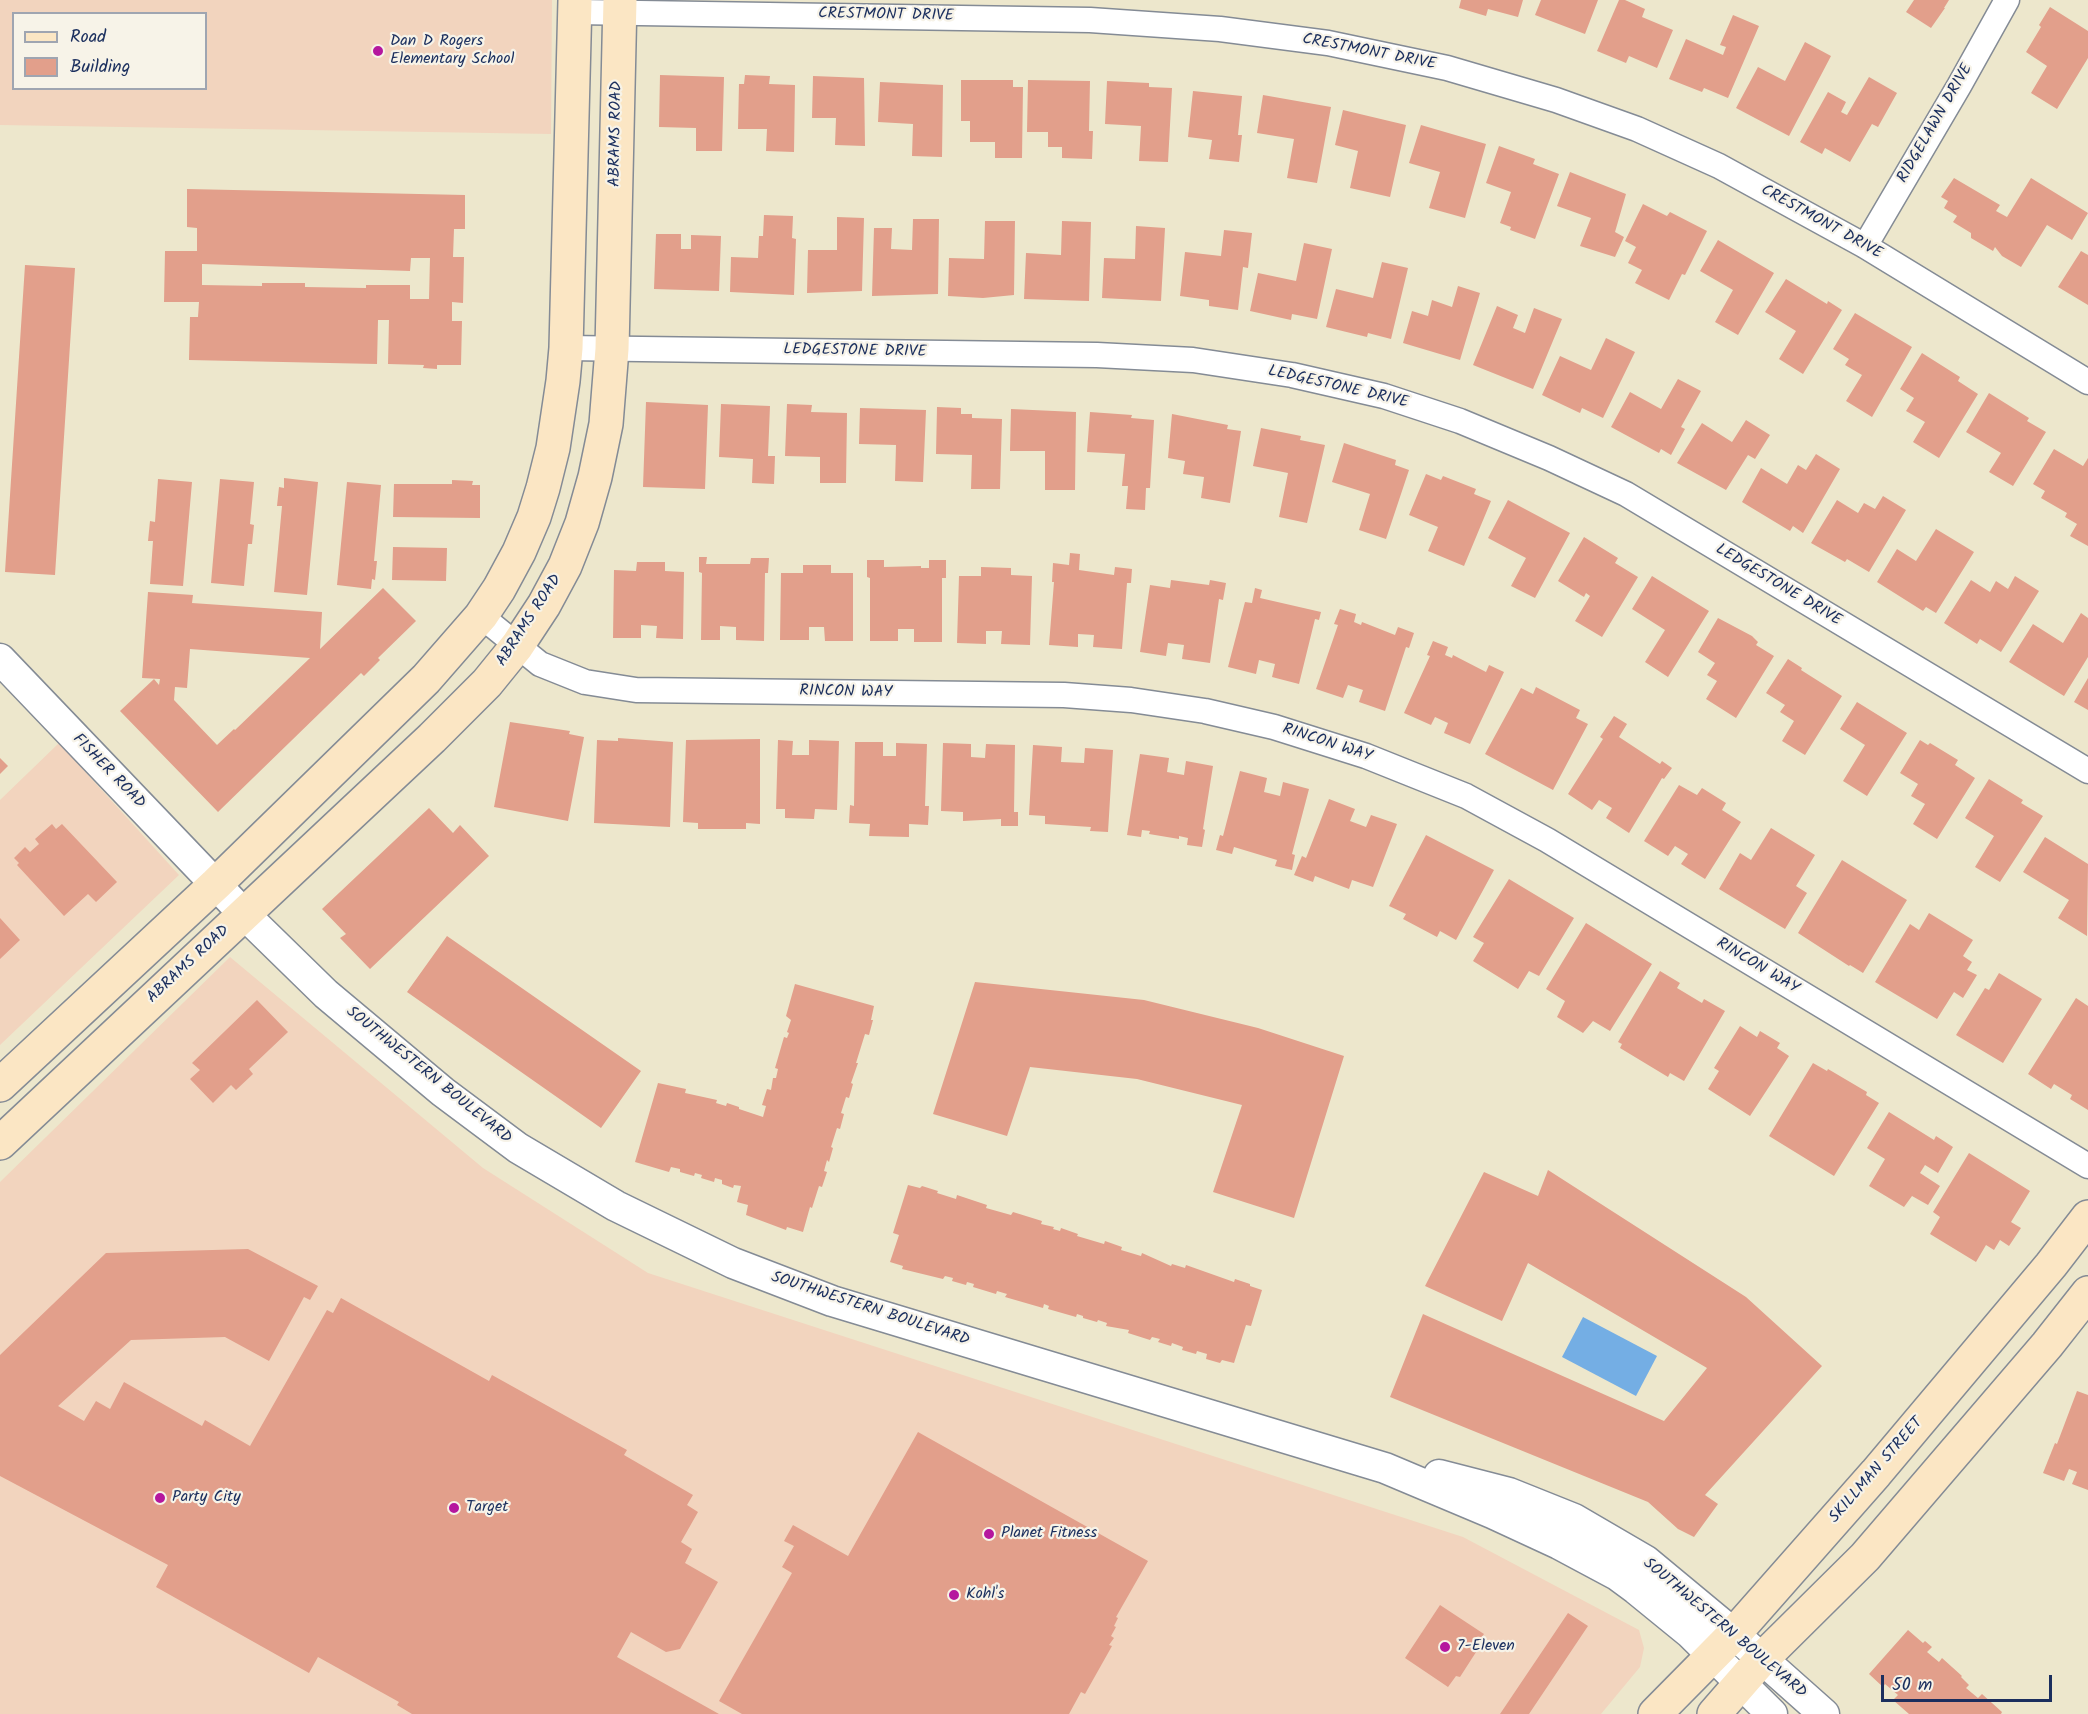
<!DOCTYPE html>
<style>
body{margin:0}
#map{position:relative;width:2088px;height:1714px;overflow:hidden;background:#ede7cc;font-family:Kalam,sans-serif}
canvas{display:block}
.legend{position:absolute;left:12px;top:12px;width:195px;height:78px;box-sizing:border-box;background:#f7f3e8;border:2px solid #9fa5b1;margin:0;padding:8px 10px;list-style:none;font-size:18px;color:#1b2f5e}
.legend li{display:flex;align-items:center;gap:12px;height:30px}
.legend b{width:30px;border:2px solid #9fa5b1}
.scale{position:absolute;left:1881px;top:1675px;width:171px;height:27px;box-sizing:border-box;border:3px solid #1b2f5e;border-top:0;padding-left:8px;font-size:18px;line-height:21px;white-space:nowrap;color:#1b2f5e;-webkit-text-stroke:4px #f7f3e8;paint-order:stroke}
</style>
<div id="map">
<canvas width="2088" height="1714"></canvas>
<ul class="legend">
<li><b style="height:8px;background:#fbe6c4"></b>Road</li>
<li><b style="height:16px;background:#e29f8b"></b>Building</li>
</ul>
<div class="scale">50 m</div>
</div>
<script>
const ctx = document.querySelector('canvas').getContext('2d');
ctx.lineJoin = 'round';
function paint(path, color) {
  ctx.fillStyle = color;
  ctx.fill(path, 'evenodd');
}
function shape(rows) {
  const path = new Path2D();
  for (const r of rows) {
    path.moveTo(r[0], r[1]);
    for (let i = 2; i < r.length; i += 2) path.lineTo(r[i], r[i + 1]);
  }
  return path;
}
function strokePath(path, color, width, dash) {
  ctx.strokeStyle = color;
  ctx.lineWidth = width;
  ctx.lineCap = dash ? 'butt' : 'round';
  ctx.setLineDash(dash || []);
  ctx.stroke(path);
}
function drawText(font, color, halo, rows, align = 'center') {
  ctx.font = font + ' Kalam,sans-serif';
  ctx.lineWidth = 4.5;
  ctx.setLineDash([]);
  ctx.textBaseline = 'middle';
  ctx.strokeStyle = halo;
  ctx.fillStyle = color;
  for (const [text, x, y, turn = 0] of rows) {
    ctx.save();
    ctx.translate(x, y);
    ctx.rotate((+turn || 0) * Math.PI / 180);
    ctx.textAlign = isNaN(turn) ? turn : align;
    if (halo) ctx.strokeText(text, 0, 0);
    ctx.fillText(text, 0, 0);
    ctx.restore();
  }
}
paint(shape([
 [0,0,552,0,551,134,0,125],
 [14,14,206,14,206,88,14,88],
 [59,743,179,875,0,1045,0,800],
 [230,957,483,1168,648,1273,1463,1537,1639,1630,1644,1648,1640,1667,1601,1714,0,1714,0,1182]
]), '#f2d4be');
paint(shape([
 [1583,1317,1657,1356,1636,1396,1562,1357]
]), '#74aee4');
paint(shape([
 [1461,0,1523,0,1518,17,1488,9,1486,16,1459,8],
 [1541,0,1598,0,1585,34,1535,15],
 [1619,0,1625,0,1645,9,1642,17,1673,30,1657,68,1629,56,1626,63,1597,51],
 [1914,0,1949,0,1944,8,1945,8,1931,28,1906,12],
 [2050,7,2088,31,2088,58,2057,109,2031,93,2047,66,2026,52,2041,27,2039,25],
 [1733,15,1759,26,1728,98,1704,88,1702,92,1669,79,1686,39,1723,55,1726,47,1720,45],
 [1805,42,1831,56,1789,136,1736,108,1758,67,1785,81],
 [660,75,724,77,722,151,696,151,696,128,659,127],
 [745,75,770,76,769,84,795,85,794,152,766,151,767,129,738,129,739,84,744,84],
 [813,76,864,78,865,146,835,145,836,118,812,118],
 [1869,77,1897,93,1878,127,1872,124,1850,162,1825,148,1822,154,1800,142,1828,92,1846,102,1841,112,1847,115],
 [961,80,1013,80,1013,87,1023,87,1022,158,995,158,995,142,970,142,970,121,961,121],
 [1028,80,1090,81,1089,131,1093,131,1092,159,1062,158,1062,147,1048,147,1048,132,1027,132],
 [1107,81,1149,83,1149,87,1172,88,1168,162,1139,161,1141,126,1105,124],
 [880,82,943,85,942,157,912,156,913,124,878,122],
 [1193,91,1242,96,1238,135,1242,135,1239,162,1209,159,1212,140,1188,137],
 [1263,95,1331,107,1317,183,1287,178,1294,139,1257,133],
 [1343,110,1406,125,1390,197,1350,188,1358,151,1335,145],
 [1421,125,1486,144,1465,218,1429,208,1440,172,1409,163],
 [1499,146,1535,159,1533,164,1559,174,1535,239,1510,230,1511,227,1500,223,1511,192,1486,183],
 [1570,172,1626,194,1615,232,1624,237,1615,257,1580,246,1591,218,1557,206],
 [1954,178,2000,205,1996,211,2007,217,2031,178,2088,213,2072,240,2047,225,2021,267,2002,256,1995,247,1993,251,1971,238,1971,233,1953,222,1957,216,1944,208,1948,201,1941,197],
 [187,189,465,195,465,229,454,229,453,257,464,257,463,303,452,302,452,321,462,321,461,365,437,365,437,369,423,368,424,365,388,364,389,320,378,320,377,364,189,360,190,317,198,317,199,302,164,302,165,251,197,251,197,228,187,227],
 [411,258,430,258,429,299,410,299,410,285,366,285,366,288,305,287,305,283,262,283,262,286,202,285,202,264,410,271],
 [1643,204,1667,216,1670,212,1707,231,1685,275,1682,274,1669,300,1635,283,1642,270,1628,263,1636,247,1625,241],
 [764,215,793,216,792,238,796,239,794,295,730,292,731,257,758,258,759,236,763,236],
 [837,217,864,218,862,291,807,293,808,250,837,250],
 [913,219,939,219,938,294,872,296,874,228,892,228,891,249,912,250],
 [985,221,1015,221,1014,295,983,298,948,296,949,258,984,259],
 [1062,221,1091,222,1089,301,1024,299,1026,253,1061,255],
 [1136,226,1165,228,1161,301,1102,298,1104,258,1135,259],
 [1224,230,1252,233,1248,268,1243,267,1238,310,1209,306,1209,300,1180,296,1185,252,1221,256],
 [656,234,681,234,681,249,691,249,691,235,721,236,719,291,654,289],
 [1718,240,1774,273,1738,335,1715,322,1733,290,1700,271],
 [1304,243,1332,249,1317,319,1292,314,1291,320,1250,311,1258,273,1296,281],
 [2081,251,2088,255,2088,305,2058,287],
 [1382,262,1408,268,1391,339,1368,333,1367,337,1326,327,1336,289,1373,298],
 [25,265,75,268,55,575,5,572],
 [1786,279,1827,304,1828,301,1842,310,1803,374,1779,359,1796,331,1765,312],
 [1458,286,1480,293,1460,360,1403,343,1412,311,1428,316,1432,300,1452,307],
 [1497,306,1518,315,1513,328,1525,333,1534,308,1562,319,1533,389,1473,365],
 [1855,313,1912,347,1872,417,1846,401,1862,375,1845,365,1849,359,1833,349],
 [1606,338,1635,352,1603,418,1582,408,1580,413,1542,395,1560,356,1591,370],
 [1922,353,1960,377,1958,381,1978,394,1939,458,1913,442,1925,422,1906,411,1914,398,1900,389],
 [1678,379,1701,391,1681,427,1685,429,1671,455,1661,449,1659,453,1611,427,1630,392,1661,409],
 [1989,393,2029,418,2027,421,2046,432,2013,486,1989,472,2001,453,1966,432],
 [646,402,708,405,705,489,643,487],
 [721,404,770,406,768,456,775,456,774,484,752,483,753,459,719,457],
 [787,404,812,405,811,412,847,413,846,483,820,483,820,457,785,456],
 [937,407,961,408,961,414,972,414,972,418,1002,419,1000,489,971,489,972,455,936,454],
 [860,408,926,410,923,482,895,481,896,445,859,444],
 [1011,409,1076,412,1075,490,1045,490,1045,451,1010,451],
 [1090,412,1132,415,1131,418,1154,420,1150,488,1146,488,1145,510,1126,509,1128,486,1122,486,1125,454,1087,452],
 [1172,414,1228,425,1227,429,1241,431,1230,503,1201,498,1204,477,1183,474,1185,461,1168,458],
 [1746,420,1770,435,1755,459,1748,455,1726,490,1677,463,1702,423,1732,442],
 [1261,428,1301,436,1300,440,1325,445,1307,523,1279,517,1288,473,1253,466],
 [1344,443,1396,460,1395,465,1409,470,1386,539,1359,530,1370,494,1332,482],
 [2054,449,2083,466,2088,458,2088,546,2070,536,2077,524,2065,517,2067,513,2041,498,2045,491,2033,484],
 [1816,454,1840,469,1803,533,1793,526,1790,531,1742,502,1761,468,1787,484,1798,465,1806,470],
 [1426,474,1441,480,1443,476,1476,489,1474,494,1491,501,1464,566,1428,551,1438,527,1409,515],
 [284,478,318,482,307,595,274,592,282,506,277,506,279,487,284,488],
 [158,479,192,482,183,586,150,584,153,541,148,541,150,521,155,522],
 [220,479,254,482,250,524,254,525,252,544,248,544,244,586,211,583],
 [452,480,473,481,472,485,480,485,480,518,393,517,394,484,452,484],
 [347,482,381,485,374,561,377,561,375,580,372,579,371,589,337,585],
 [1883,496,1906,510,1869,572,1847,559,1845,562,1811,543,1837,500,1858,513,1864,503,1875,509],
 [1508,500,1570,533,1535,598,1511,586,1526,558,1488,538],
 [1936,529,1974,552,1936,613,1926,607,1923,611,1877,582,1897,549,1916,561],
 [1584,537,1618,558,1615,563,1638,577,1602,637,1575,621,1590,596,1586,593,1584,597,1558,581],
 [393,547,447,548,446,581,392,580],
 [1070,553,1080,554,1079,570,1114,575,1115,567,1132,569,1131,583,1127,583,1122,649,1093,647,1094,635,1078,634,1078,647,1049,645,1054,582,1052,582,1053,563,1069,565],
 [699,557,707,557,706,564,750,564,751,558,769,558,768,573,765,573,764,641,736,640,736,627,720,626,720,640,701,640,702,573,699,572],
 [867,560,884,560,884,567,921,566,921,568,929,568,929,560,946,560,946,578,942,578,942,642,914,642,914,629,898,629,898,641,870,641,870,578,867,577],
 [637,562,665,562,665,571,684,572,683,639,656,638,657,626,641,625,641,638,613,638,614,570,636,571],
 [803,565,831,565,831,573,853,573,853,641,825,641,824,627,809,627,809,640,780,640,781,573,803,573],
 [981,567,1011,568,1011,575,1032,576,1030,645,1001,644,1002,631,986,631,986,644,957,643,959,576,981,576],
 [1652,576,1709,611,1668,677,1645,662,1665,630,1632,609],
 [2015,576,2039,591,2001,652,1980,639,1977,644,1944,623,1971,580,1990,592,1996,581,2008,589],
 [1171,580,1209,585,1210,580,1226,583,1223,600,1219,599,1210,663,1182,659,1184,645,1168,643,1166,656,1140,652,1150,585,1170,588],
 [383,588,416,621,378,658,380,660,364,676,361,673,218,812,120,711,154,679,159,685,160,679,142,678,148,592,193,595,192,603,322,612,320,649],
 [190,649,310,658,235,730,234,729,217,745,174,700,175,687,187,688],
 [1255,588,1262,590,1260,598,1321,612,1319,620,1315,619,1299,684,1272,677,1275,664,1259,660,1256,674,1228,667,1245,602,1252,603],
 [1340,609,1356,614,1354,622,1361,625,1362,622,1395,635,1398,627,1414,633,1409,648,1406,647,1385,711,1359,702,1363,690,1348,685,1343,698,1316,689,1338,625,1334,624],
 [2081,613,2088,618,2088,657,2064,696,2009,662,2033,624,2063,643],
 [1718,618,1752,636,1758,642,1756,645,1774,656,1736,718,1706,699,1717,681,1707,675,1715,663,1698,652],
 [1433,641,1448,647,1445,655,1452,658,1453,655,1486,672,1489,665,1504,672,1470,744,1444,733,1448,723,1435,717,1431,725,1404,713,1430,656,1427,655],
 [1788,659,1802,668,1801,670,1842,696,1805,755,1782,741,1794,721,1780,712,1785,705,1766,693],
 [2088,678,2088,710,2074,702],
 [1536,687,1580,710,1576,718,1588,724,1553,790,1485,754,1521,688,1533,694],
 [1857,702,1907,733,1867,796,1843,781,1865,745,1840,729],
 [1614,716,1627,724,1619,737,1660,764,1662,761,1672,768,1664,779,1662,778,1629,833,1606,818,1612,808,1599,800,1592,810,1568,794,1603,739,1600,737],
 [510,722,570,731,569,734,584,737,568,821,494,807],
 [618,738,673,742,670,827,594,823,597,740,618,741],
 [760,739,760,824,746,823,746,829,698,829,698,823,683,822,686,740],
 [778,740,793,741,792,755,809,755,809,740,839,741,837,810,815,809,814,819,785,818,785,809,776,809],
 [1920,740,1928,745,1930,743,1958,760,1955,765,1975,778,1937,839,1913,824,1925,804,1911,796,1918,784,1900,773],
 [855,742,883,742,883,756,896,756,896,743,927,744,925,806,929,806,928,825,909,824,909,837,869,836,870,824,849,823,850,805,854,806],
 [943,743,971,744,971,757,985,758,986,744,1015,745,1014,812,1018,812,1018,826,1001,826,1001,819,963,821,963,812,941,811],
 [1033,745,1062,747,1061,762,1084,763,1085,748,1113,750,1108,832,1090,831,1091,827,1045,824,1045,816,1029,815],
 [1140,754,1169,758,1167,772,1184,775,1186,761,1213,766,1203,829,1205,830,1202,847,1187,845,1188,838,1179,836,1179,839,1149,834,1150,831,1142,830,1141,837,1127,835],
 [0,758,8,766,0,774],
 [1240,771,1267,778,1264,792,1280,796,1283,782,1309,789,1292,854,1295,855,1292,870,1275,866,1277,860,1234,847,1232,854,1216,850,1220,835,1223,836],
 [1989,779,2023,800,2021,803,2043,816,2000,882,1975,867,1994,836,1965,818],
 [1679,785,1697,795,1702,788,1726,803,1722,810,1741,822,1705,879,1681,864,1688,854,1675,846,1668,856,1644,841],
 [1329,799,1355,809,1350,821,1366,827,1371,815,1397,824,1373,887,1352,880,1349,889,1315,876,1313,882,1294,875,1302,856,1306,858],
 [429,808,453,833,460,825,489,856,370,969,340,938,346,934,322,909],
 [52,824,56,829,62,824,117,882,96,902,88,894,64,916,17,865,19,863,14,858,25,847,30,852,39,844,35,839],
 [1771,828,1815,855,1796,886,1807,893,1785,929,1719,889,1740,853,1751,860],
 [1426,835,1494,870,1456,940,1440,931,1437,937,1403,919,1406,914,1389,906],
 [2045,837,2088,864,2087,936,2058,918,2069,900,2023,872],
 [1842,860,1907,900,1863,973,1850,965,1849,966,1798,933],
 [1509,879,1574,918,1539,976,1529,971,1518,989,1473,961,1484,943,1473,937],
 [1929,913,1973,940,1963,956,1972,962,1967,970,1977,975,1963,998,1954,992,1937,1019,1875,982,1910,924,1919,930],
 [0,918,20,940,0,959],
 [1586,923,1652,964,1610,1031,1593,1021,1583,1033,1557,1017,1565,1001,1546,989],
 [447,936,641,1071,601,1128,407,992],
 [1660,971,1680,983,1677,988,1702,1003,1704,999,1725,1011,1684,1081,1670,1073,1668,1077,1620,1048,1622,1044,1618,1042],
 [1999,973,2042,999,2003,1063,1956,1035,1985,988,1989,990],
 [975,982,1144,1000,1258,1028,1344,1056,1294,1218,1213,1192,1242,1105,1137,1079,1030,1067,1007,1136,933,1114],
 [795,984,874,1006,871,1020,873,1020,869,1035,865,1034,856,1063,858,1063,851,1083,853,1084,849,1098,846,1097,841,1113,844,1114,840,1129,837,1128,831,1147,833,1148,829,1162,827,1160,824,1171,827,1172,822,1187,819,1186,812,1208,810,1207,803,1232,787,1227,786,1230,746,1215,748,1205,737,1202,741,1186,734,1185,733,1188,722,1184,722,1180,715,1178,714,1182,701,1178,702,1175,695,1173,694,1176,680,1172,680,1169,671,1167,669,1172,635,1162,658,1083,686,1089,685,1093,717,1100,716,1103,726,1106,727,1103,739,1107,739,1109,763,1117,766,1106,762,1105,767,1089,771,1090,773,1078,776,1078,778,1069,775,1068,784,1037,787,1038,789,1033,787,1032,791,1020,786,1016],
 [2076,998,2088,1006,2088,1110,2070,1099,2072,1095,2054,1084,2051,1089,2028,1074],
 [257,1000,288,1032,249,1069,253,1074,236,1090,231,1085,213,1103,190,1079,200,1070,192,1063],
 [1740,1026,1757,1037,1760,1031,1780,1043,1777,1048,1789,1056,1750,1116,1708,1089,1719,1071,1714,1068],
 [1813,1063,1827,1071,1828,1069,1867,1092,1866,1095,1879,1103,1834,1176,1769,1136],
 [1889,1112,1934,1140,1936,1136,1953,1147,1938,1173,1925,1165,1920,1173,1940,1186,1928,1205,1912,1196,1904,1207,1869,1186,1885,1159,1867,1148],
 [1969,1153,2030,1191,2011,1222,2021,1228,2009,1246,2000,1240,1994,1250,1986,1245,1976,1262,1930,1234,1940,1217,1933,1212],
 [1548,1170,1746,1297,1822,1366,1705,1495,1718,1504,1694,1537,1678,1529,1648,1502,1390,1397,1423,1314,1664,1421,1707,1368,1528,1263,1502,1321,1425,1286,1484,1172,1538,1196],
 [908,1185,920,1188,922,1186,938,1191,937,1193,956,1199,957,1195,987,1205,986,1208,1011,1215,1013,1212,1042,1221,1041,1224,1054,1227,1053,1229,1060,1231,1061,1228,1078,1234,1077,1236,1104,1244,1105,1241,1122,1247,1121,1250,1141,1256,1142,1253,1171,1266,1172,1264,1185,1268,1186,1265,1234,1282,1235,1279,1250,1284,1250,1286,1262,1290,1251,1326,1246,1325,1234,1363,1222,1360,1220,1363,1206,1359,1207,1354,1197,1351,1196,1354,1182,1350,1183,1347,1172,1343,1171,1346,1158,1342,1160,1339,1152,1337,1150,1340,1128,1333,1129,1330,1106,1326,1107,1323,1098,1320,1097,1322,1083,1318,1083,1316,1077,1314,1076,1317,1048,1309,1049,1306,1044,1304,1043,1308,1005,1297,1007,1294,997,1291,996,1294,973,1287,974,1284,967,1282,966,1285,952,1281,953,1278,945,1276,943,1279,902,1269,903,1266,890,1262,899,1235,893,1233],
 [248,1249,318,1286,310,1300,304,1297,269,1361,225,1337,131,1340,58,1406,84,1421,96,1401,110,1409,124,1382,202,1426,205,1420,250,1446,327,1310,333,1313,341,1298,489,1381,492,1375,627,1450,624,1455,693,1495,687,1505,698,1512,681,1542,692,1549,685,1563,718,1582,680,1649,666,1652,631,1632,617,1657,719,1714,412,1714,397,1705,399,1702,318,1657,309,1673,156,1587,168,1565,0,1476,0,1355,106,1253],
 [2077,1391,2088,1395,2088,1490,2072,1484,2077,1472,2069,1469,2064,1481,2043,1473,2055,1443,2057,1444],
 [918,1432,1148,1561,1116,1617,1118,1618,1114,1626,1116,1627,1111,1636,1114,1638,1109,1645,1112,1646,1085,1694,1081,1692,1069,1714,742,1714,719,1701,792,1573,782,1567,794,1546,784,1541,793,1525,848,1556],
 [1440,1605,1484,1634,1476,1645,1478,1649,1460,1677,1456,1676,1448,1687,1405,1658],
 [1568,1613,1588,1626,1529,1714,1500,1714],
 [1908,1630,1923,1643,1925,1641,1932,1647,1927,1652,1939,1662,1942,1658,1962,1676,1961,1677,1969,1685,1966,1688,1978,1698,1982,1694,2002,1712,2001,1714,1909,1714,1893,1700,1898,1695,1885,1684,1883,1687,1869,1674]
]), '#e29f8b');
const minor = shape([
 [575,12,1090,20,1220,29,1328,43,1447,68,1556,100,1637,129,1719,166,1865,246,2088,382],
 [1865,246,1959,86,2007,0],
 [566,348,1097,355,1193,360,1292,375,1384,396,1460,421,1549,458,1626,494,2088,771],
 [481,616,540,664,585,682,636,690,1064,695,1131,700,1205,711,1274,727,1366,756,1466,796,1547,840,2088,1166]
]);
const tertiary = shape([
 [0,659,243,913,326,994,443,1092,518,1148,616,1206,733,1263,832,1301,1385,1468,1492,1513,1559,1544,1617,1575,1636,1589,1690,1633,1772,1714],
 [1439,1475,1509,1493,1574,1519,1646,1561,1734,1634,1824,1714]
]);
const secondary = shape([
 [0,1085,216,884,426,679,481,616,499,589,519,552,534,517,543,488,553,448,563,381,566,348,575,0],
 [0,1143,432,738,487,683,517,646,544,605,565,566,582,523,595,477,606,424,612,349,620,0],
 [1655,1714,1734,1634,1876,1473,2051,1265,2088,1217],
 [1714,1714,1761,1660,1865,1557,2047,1345,2088,1293]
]);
strokePath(minor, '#848b95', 27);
strokePath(tertiary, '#848b95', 33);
strokePath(secondary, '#848b95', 36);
strokePath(minor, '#fff', 24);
strokePath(tertiary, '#fff', 30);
strokePath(secondary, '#fbe6c4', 33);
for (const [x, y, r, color] of [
 [378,51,6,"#b5179e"],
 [160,1498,6,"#b5179e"],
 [454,1508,6,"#b5179e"],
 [989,1534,6,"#b5179e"],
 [954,1595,6,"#b5179e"],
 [1445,1647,6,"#b5179e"]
]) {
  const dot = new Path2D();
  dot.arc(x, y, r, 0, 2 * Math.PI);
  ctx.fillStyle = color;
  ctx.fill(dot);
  strokePath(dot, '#f7f3e8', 2);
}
drawText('16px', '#1b2f5e', '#f7f3e8', [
 ["CRESTMONT DRIVE",886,16,1],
 ["CRESTMONT DRIVE",1369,53,11],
 ["RIDGELAWN DRIVE",1936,124,-60],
 ["ABRAMS ROAD",617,134,-89],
 ["CRESTMONT DRIVE",1821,223,29],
 ["LEDGESTONE DRIVE",855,352,1],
 ["LEDGESTONE DRIVE",1338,388,13],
 ["LEDGESTONE DRIVE",1778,586,31],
 ["ABRAMS ROAD",530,621,-57],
 ["RINCON WAY",846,693,1],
 ["RINCON WAY",1327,744,18],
 ["FISHER ROAD",108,772,46],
 ["ABRAMS ROAD",189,965,-43],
 ["RINCON WAY",1757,967,31],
 ["SOUTHWESTERN BOULEVARD",428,1076,39],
 ["SOUTHWESTERN BOULEVARD",870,1310,18],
 ["SKILLMAN STREET",1877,1471,-49],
 ["SOUTHWESTERN BOULEVARD",1724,1629,40]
]);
drawText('16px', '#1b2f5e', '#f7f3e8', [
 ["Dan D Rogers",390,42],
 ["Elementary School",390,60],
 ["Party City",172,1498],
 ["Target",466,1508],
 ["Planet Fitness",1001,1534],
 ["Kohl's",966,1595],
 ["7-Eleven",1457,1647]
], 'left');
</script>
